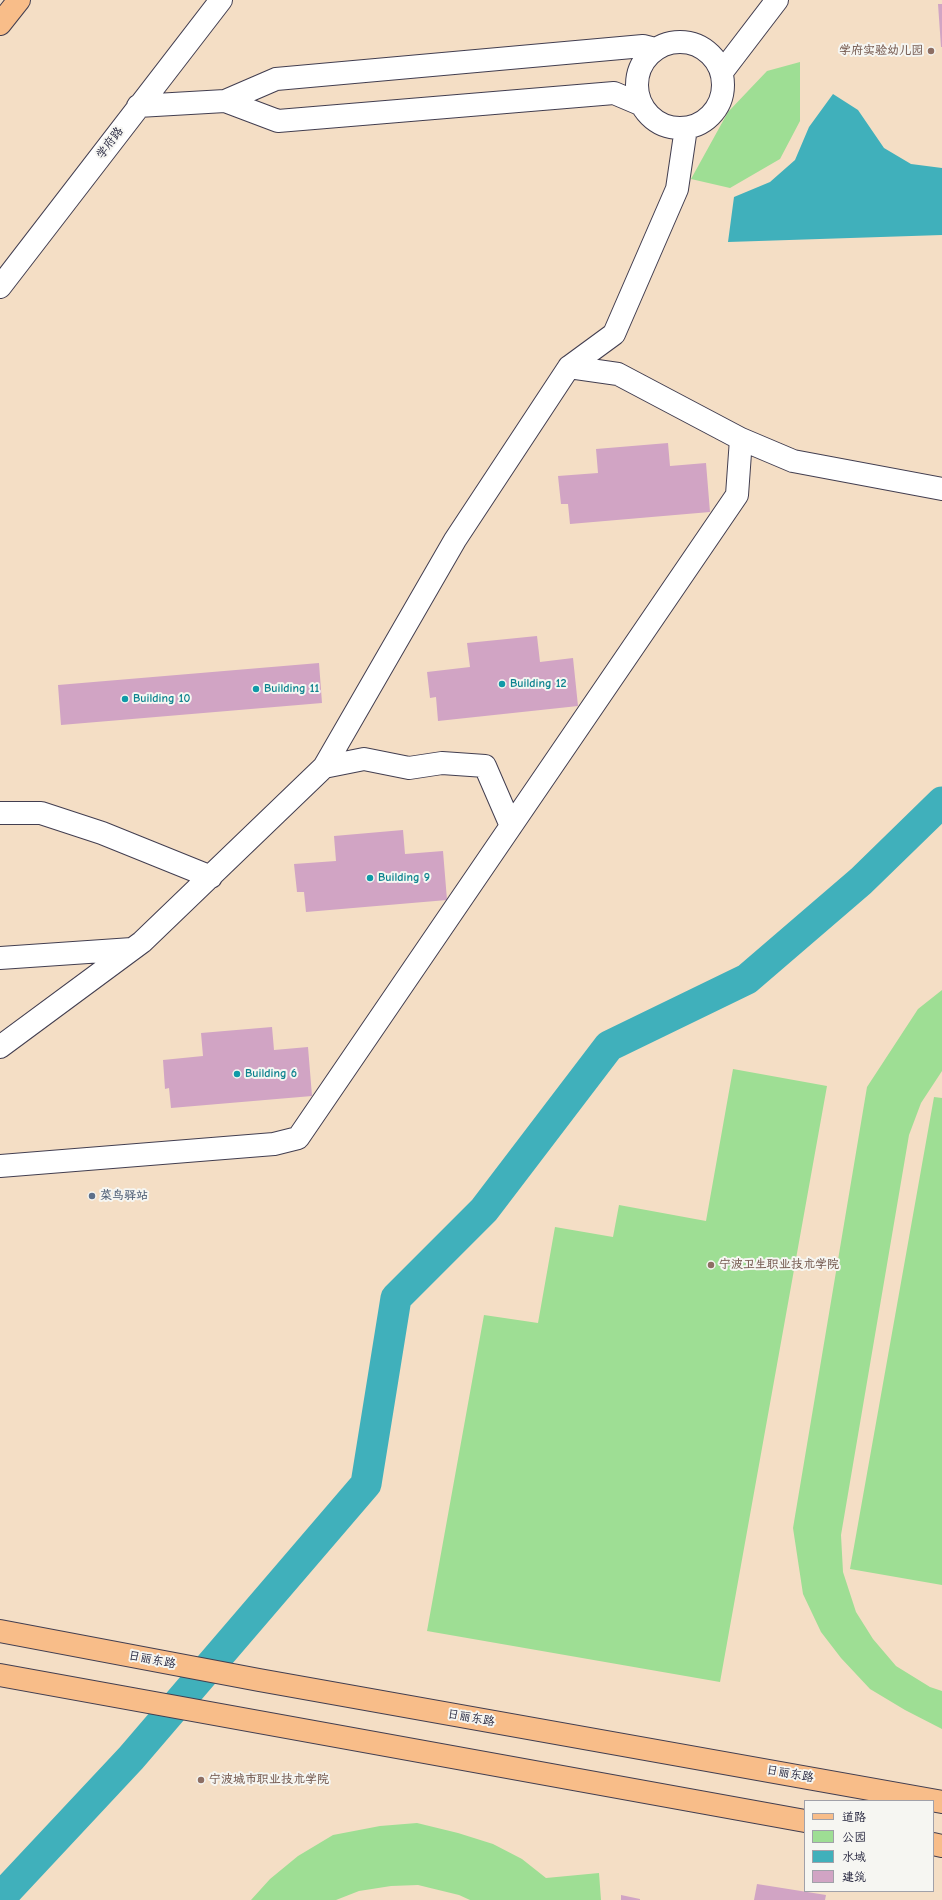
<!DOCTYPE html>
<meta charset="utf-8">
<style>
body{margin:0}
#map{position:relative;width:942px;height:1900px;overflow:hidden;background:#f4dec5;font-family:"Comic Neue","LXGW WenKai TC",sans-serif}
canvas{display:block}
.legend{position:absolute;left:804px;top:1800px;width:130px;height:92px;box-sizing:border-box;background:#f6f6f2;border:1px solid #a1a1a9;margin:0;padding:5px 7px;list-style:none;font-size:12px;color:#22223b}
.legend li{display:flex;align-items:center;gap:8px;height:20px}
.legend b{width:20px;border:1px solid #a1a1a9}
</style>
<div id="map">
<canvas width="942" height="1900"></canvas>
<ul class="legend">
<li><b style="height:5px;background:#f8bd89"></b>道路</li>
<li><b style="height:11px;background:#9ede94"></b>公园</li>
<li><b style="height:11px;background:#40b0bb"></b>水域</li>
<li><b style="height:11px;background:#d1a4c4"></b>建筑</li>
</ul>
</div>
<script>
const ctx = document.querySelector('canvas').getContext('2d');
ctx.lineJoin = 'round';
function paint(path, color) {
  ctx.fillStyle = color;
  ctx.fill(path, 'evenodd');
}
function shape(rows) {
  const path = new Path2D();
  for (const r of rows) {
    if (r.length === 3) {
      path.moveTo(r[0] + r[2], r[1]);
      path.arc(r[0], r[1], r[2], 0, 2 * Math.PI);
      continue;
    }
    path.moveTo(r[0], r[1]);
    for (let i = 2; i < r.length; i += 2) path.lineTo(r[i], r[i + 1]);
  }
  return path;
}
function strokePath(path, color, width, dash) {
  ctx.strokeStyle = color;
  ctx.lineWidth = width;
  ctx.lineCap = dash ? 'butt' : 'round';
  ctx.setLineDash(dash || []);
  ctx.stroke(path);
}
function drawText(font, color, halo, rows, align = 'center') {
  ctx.font = font + ' "Comic Neue","LXGW WenKai TC",sans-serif';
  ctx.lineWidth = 4;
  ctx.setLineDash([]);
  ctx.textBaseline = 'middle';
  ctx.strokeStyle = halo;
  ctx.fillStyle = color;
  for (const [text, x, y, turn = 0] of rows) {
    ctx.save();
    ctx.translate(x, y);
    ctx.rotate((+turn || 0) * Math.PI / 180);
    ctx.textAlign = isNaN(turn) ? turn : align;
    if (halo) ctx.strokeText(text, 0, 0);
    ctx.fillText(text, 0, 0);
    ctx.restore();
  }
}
paint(shape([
 [800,62,800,121,780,159,730,188,691,179,728,112,767,71],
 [942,990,942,1071,921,1103,909,1135,841,1535,843,1572,856,1612,873,1639,896,1666,930,1687,942,1691,942,1729,905,1710,870,1689,841,1658,821,1632,803,1594,793,1528,867,1087,918,1009],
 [733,1069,827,1086,720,1682,427,1631,484,1315,538,1323,555,1227,613,1237,619,1205,706,1221],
 [934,1097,942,1098,942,1585,850,1569],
 [417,1823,458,1833,493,1844,522,1859,546,1878,599,1873,601,1900,470,1900,459,1895,418,1885,391,1886,359,1891,336,1900,251,1900,270,1879,298,1856,333,1835,380,1826]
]), '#9ede94');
paint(shape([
 [833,94,858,110,884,148,911,164,942,168,942,235,728,242,734,197,770,182,795,160,809,127]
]), '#40b0bb');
strokePath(shape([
 [0,1898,131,1758,366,1484,396,1298,484,1210,609,1046,747,979,861,881,942,802]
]), '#40b0bb', 31);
paint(shape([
 [938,4,942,4,942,47,941,47],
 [668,443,670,466,706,463,710,512,570,524,568,504,561,504,558,476,598,473,596,449],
 [537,636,540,662,573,658,578,706,438,721,436,697,430,698,427,672,470,667,467,643],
 [319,663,322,703,61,725,58,685],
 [403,830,405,854,443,851,447,900,306,912,304,892,297,892,294,864,336,861,334,836],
 [272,1027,274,1050,308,1047,312,1096,171,1108,169,1088,165,1089,163,1060,203,1056,201,1033],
 [757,1884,826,1895,825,1900,754,1900],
 [621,1895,640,1899,640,1900,621,1900]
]), '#d1a4c4');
const minor = shape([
 [680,85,43],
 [722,72,777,0],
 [225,101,276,79,643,46,655,49],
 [138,106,225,101,278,121,614,93,640,104],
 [0,287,221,0],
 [569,367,614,334,677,189,686,128],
 [741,439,793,461,942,489],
 [324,767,364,759,409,768,442,763,485,766,511,826],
 [0,813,41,813,102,833,211,877],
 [0,958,132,949],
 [0,1047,142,942,324,767,455,540,569,367,618,374,741,439,737,495,298,1138,274,1144,0,1166]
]);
const major = shape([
 [0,24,19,0],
 [0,1631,259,1680,942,1802],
 [0,1675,805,1821],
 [933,1844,942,1846]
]);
strokePath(minor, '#423e50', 24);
strokePath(major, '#423e50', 24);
strokePath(minor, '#fff', 22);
strokePath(major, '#f8bd89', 22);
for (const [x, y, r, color] of [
 [931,51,4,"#8d6e63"],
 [502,684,4,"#0f9aa8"],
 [256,689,4,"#0f9aa8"],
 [125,699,4,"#0f9aa8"],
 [370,878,4,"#0f9aa8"],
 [237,1074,4,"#0f9aa8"],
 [92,1196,4,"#5c6f8a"],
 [711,1265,4,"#8d6e63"],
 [201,1780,4,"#8d6e63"]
]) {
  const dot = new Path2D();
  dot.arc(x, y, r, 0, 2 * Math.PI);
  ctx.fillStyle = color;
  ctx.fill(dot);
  strokePath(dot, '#f6f6f2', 1.5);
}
drawText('bold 12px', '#785e54', '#f6f6f2', [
 ["学府实验幼儿园",923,51,"right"],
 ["宁波卫生职业技术学院",719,1265],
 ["宁波城市职业技术学院",209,1780]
], 'left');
drawText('12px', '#22223b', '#f6f6f2', [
 ["学府路",110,143,-53],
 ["日丽东路",152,1660,11],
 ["日丽东路",471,1718,10],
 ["日丽东路",790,1774,10]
]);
drawText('bold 12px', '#0d838f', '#f6f6f2', [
 ["Building 12",510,684],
 ["Building 11",264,689],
 ["Building 10",133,699],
 ["Building 9",378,878],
 ["Building 6",245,1074]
], 'left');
drawText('bold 12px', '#4e5e75', '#f6f6f2', [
 ["菜鸟驿站",100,1196]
], 'left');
</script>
